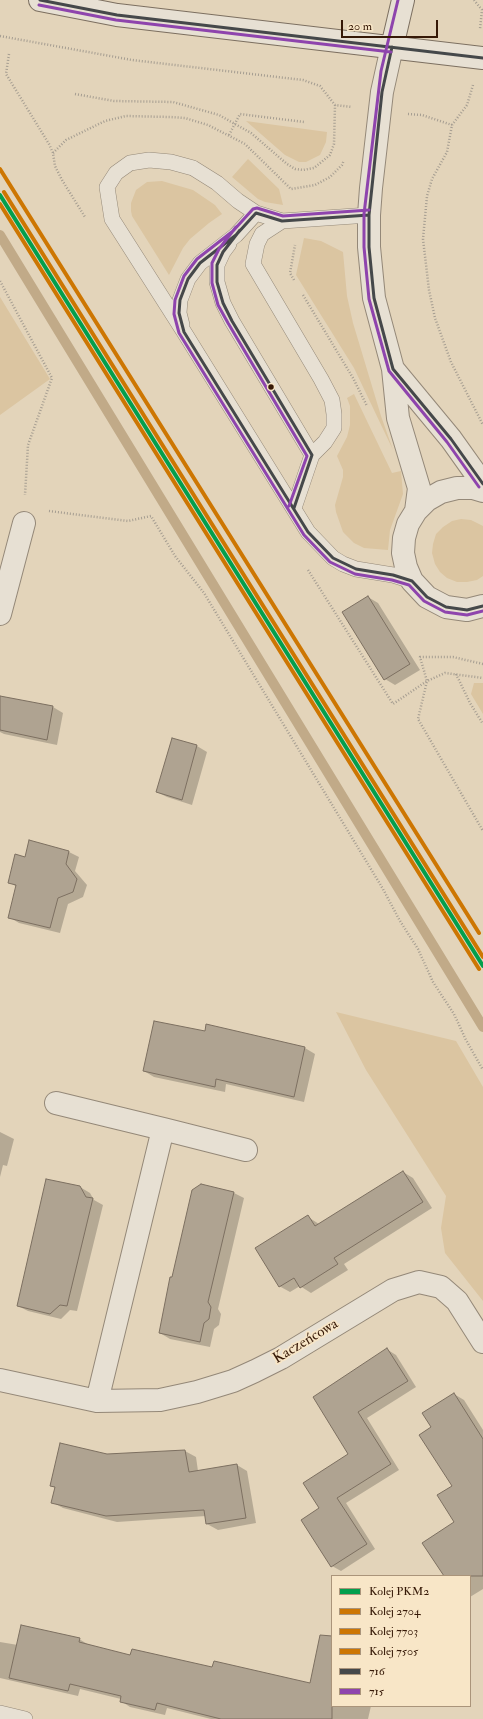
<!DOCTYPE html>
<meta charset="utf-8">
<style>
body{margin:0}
#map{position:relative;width:483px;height:1719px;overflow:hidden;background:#e3d4ba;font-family:"IM FELL Double Pica",serif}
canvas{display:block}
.legend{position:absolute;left:331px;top:1575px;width:140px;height:132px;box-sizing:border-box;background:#f8e6c7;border:1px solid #aa947a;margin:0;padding:5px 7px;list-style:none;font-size:12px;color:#361907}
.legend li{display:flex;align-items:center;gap:8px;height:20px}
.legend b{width:20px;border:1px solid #aa947a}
.scale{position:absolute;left:341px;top:20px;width:97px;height:18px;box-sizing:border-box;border:2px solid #361907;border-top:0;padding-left:5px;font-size:12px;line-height:14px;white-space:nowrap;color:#361907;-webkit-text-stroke:3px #f8e6c7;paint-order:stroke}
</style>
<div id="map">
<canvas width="483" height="1719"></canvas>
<ul class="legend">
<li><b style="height:5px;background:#039f4d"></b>Kolej PKM2</li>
<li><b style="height:5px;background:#cd7602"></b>Kolej 2704</li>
<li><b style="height:5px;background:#cd7602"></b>Kolej 7703</li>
<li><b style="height:5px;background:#cd7602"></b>Kolej 7505</li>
<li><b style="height:5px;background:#45484a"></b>716</li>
<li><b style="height:5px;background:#8e44ad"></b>715</li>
</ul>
<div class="scale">20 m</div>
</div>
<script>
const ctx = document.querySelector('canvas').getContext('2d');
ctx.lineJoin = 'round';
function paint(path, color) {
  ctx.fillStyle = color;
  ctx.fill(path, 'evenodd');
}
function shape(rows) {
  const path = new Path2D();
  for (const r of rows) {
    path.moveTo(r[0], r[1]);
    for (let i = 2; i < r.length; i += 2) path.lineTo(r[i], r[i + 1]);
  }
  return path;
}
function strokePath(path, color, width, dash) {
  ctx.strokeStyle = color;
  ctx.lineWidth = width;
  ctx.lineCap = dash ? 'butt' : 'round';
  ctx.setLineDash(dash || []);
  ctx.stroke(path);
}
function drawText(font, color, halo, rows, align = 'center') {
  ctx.font = font + ' "IM FELL Double Pica",serif';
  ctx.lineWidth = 3.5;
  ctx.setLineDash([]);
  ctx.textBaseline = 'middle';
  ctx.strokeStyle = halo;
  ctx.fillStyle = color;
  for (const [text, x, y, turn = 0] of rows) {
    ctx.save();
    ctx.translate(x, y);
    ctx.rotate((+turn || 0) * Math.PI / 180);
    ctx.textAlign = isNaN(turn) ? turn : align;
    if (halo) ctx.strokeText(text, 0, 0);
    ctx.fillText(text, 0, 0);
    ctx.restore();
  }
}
paint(shape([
 [246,121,327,132,326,142,320,155,306,162,299,162,285,155],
 [248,159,279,189,283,205,265,202,258,199,232,177],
 [162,181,193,190,215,205,222,214,209,223,190,239,183,248,169,275,132,216,131,211,131,203,136,190,147,182],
 [304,238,321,241,343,252,347,296,353,323,381,416,393,450,354,368,296,275],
 [0,297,50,379,0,415],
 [354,394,392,473,401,471,403,494,390,530,388,550,364,548,354,543,343,532,336,512,335,505,343,477,343,470,337,456,347,437,350,425,350,406,347,398],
 [461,519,471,520,483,526,483,576,477,580,467,582,457,582,447,578,440,572,435,564,432,553,433,544,436,534,443,527,452,521],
 [474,683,483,683,483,714,471,694],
 [336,1012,456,1041,483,1087,483,1301,445,1253,441,1228,446,1196,366,1070]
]), '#dbc5a1');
paint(shape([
 [368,597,378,603,420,670,395,685,385,679,343,612],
 [0,697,53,707,63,713,57,745,4,734,0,732],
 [172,739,197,746,207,752,192,805,167,797,157,792],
 [30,841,69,852,79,857,75,871,87,885,83,897,68,904,60,933,19,923,9,917,17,887,9,882,26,858],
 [205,1032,305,1048,315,1054,304,1102,226,1084,225,1092,154,1077,144,1071],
 [0,1132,14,1139,7,1166,3,1165,0,1177],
 [403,1172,413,1178,432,1208,344,1264,348,1270,311,1293,300,1286,290,1292,279,1286,308,1217,319,1224],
 [201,1185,234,1193,244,1198,218,1309,221,1314,219,1325,214,1329,210,1347,170,1339,160,1333,173,1279],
 [80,1187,90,1193,94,1200,103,1205,77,1311,70,1310,61,1319,28,1311,18,1306],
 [388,1350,396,1355,416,1387,367,1418,399,1470,346,1503,375,1549,341,1571,332,1566,321,1508,350,1455,314,1397],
 [454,1394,464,1400,483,1430,483,1589,470,1597,470,1576,445,1576,456,1523,453,1487,432,1427],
 [185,1451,196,1457,198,1471,237,1465,247,1471,256,1523,218,1530,207,1524,206,1516,117,1522,63,1508,52,1502,56,1488,51,1486,107,1455],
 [79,1639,89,1645,131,1656,311,1684,332,1671,332,1706,371,1706,368,1719,211,1719,167,1708,165,1715,130,1707,121,1701,121,1699,80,1689,78,1696,0,1678,0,1642,18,1645]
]), '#0003');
strokePath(shape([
 [0,235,483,1027]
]), '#c1aa88', 10);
const building = shape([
 [368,596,410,664,384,680,342,612,368,596],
 [0,696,53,706,47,740,0,730,0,696],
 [172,738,197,745,182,800,156,792,172,738],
 [29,840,69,851,66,864,77,879,73,892,58,898,50,928,8,918,16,885,8,883,15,854,25,857,29,840],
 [154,1021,205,1031,206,1024,305,1047,294,1097,216,1079,215,1087,143,1071,154,1021],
 [403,1171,423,1202,334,1258,338,1264,300,1288,294,1278,279,1287,255,1248,308,1215,315,1226,403,1171],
 [46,1179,80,1186,86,1197,93,1198,67,1306,60,1305,50,1314,17,1306,46,1179],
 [201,1184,234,1192,208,1302,211,1307,209,1319,204,1323,200,1342,159,1333,170,1277,172,1277,192,1190,201,1184],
 [387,1348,408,1381,358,1412,391,1464,337,1498,367,1544,331,1567,301,1520,319,1508,303,1483,348,1454,313,1397,387,1348],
 [454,1393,483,1439,483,1576,444,1576,422,1543,454,1522,437,1495,452,1486,419,1435,431,1427,422,1413,454,1393],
 [60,1443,107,1454,185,1450,189,1472,237,1464,246,1518,206,1524,204,1510,106,1516,51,1503,55,1487,50,1486,60,1443],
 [21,1625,80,1638,79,1642,130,1655,132,1649,212,1667,214,1661,310,1683,320,1635,332,1636,332,1719,221,1719,157,1703,155,1710,120,1702,121,1696,70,1684,68,1691,9,1678,21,1625]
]);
paint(building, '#afa391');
strokePath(building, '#7c6f60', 1);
const lane = shape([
 [256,213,238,201,217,183,193,168,171,162,149,160,130,163,116,173,107,187,112,219,184,332,308,532,333,558,343,564,356,569,393,575,412,581],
 [282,221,262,234,257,244,253,264,321,379,332,400,334,414,334,428,325,442,312,455,294,508],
 [229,244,223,252,217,265,217,282,223,303,232,321,312,455],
 [182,325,179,313,180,300,188,279,200,263,236,235,256,213,282,221,369,215],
 [0,1713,25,1719]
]);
const street = shape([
 [392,47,382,92,371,188,369,215,369,247,374,298,393,369,398,418,419,488,416,511],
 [393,369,451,439,483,484],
 [483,491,473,488,457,488,441,492,427,500,416,511,408,524,404,538,403,553,406,567,412,581,427,597,446,607,467,610,483,606],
 [0,614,24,523],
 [56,1103,163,1129,97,1401],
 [163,1129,246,1150],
 [0,1380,97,1401,160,1400,197,1392,233,1381,255,1371,281,1358,393,1290,419,1282,441,1287,457,1301,483,1342]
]);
const secondary = shape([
 [40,0,117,15,483,58],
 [392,47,403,0]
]);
strokePath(lane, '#948878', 16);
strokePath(street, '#948878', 24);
strokePath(secondary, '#7c6f60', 24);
strokePath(shape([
 [474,0,482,10,480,29],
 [0,36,132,60,303,80,320,86,335,105,352,107],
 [9,54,6,74,49,144,53,153,55,166,62,180,85,217],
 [473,85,467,105,452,125,447,152,432,179,427,196,423,239,429,290,435,318,451,362,483,425],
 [75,94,114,101,173,102,219,115,251,133,287,164,295,169,303,170,314,168,330,155,334,144,335,105],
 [408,114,422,115,452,125],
 [229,135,240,114,304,122],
 [53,153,66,140,105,121,126,116,170,117,185,118,208,125,245,144,291,189,315,185,330,177,342,165,344,160],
 [294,280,290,273,295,245],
 [0,281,52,378,28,445,25,495],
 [303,295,353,378,367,406],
 [49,511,128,521,151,516,175,556,204,593,383,889,400,921,418,949,433,982,454,1014,466,1040,483,1070],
 [308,570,393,704,427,681,445,673,483,678],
 [483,664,453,657,420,657,427,681,418,719,483,831],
 [456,674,470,703,483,724]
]), '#a59d91', 2.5, [1, 2]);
strokePath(lane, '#e7e0d3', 15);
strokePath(street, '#e7e0d3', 22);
strokePath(secondary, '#e7e0d3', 22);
strokePath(shape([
 [40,0,117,15,483,58],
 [392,47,382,92,369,215,369,247,374,298,393,369,451,439,483,484],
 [369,215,282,221,256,213,236,235,200,263,188,279,180,300,179,313,184,332,308,532,333,558,356,569,393,575,412,581,427,597,446,607,467,610,483,606],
 [240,230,223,252,217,265,217,282,223,303,232,321,312,455,294,508]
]), '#45484a', 3);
strokePath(shape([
 [398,0,381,71,364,214,364,247,369,299,389,371,447,442,479,487],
 [39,5,116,20,391,52],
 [369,210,283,216,257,208,253,209,233,231,197,259,184,276,175,300,174,314,179,333,304,535,330,562,355,574,392,580,409,585,424,601,445,612,467,615,483,611],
 [236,227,219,249,212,263,212,283,218,305,228,323,307,456,289,506]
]), '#8e44ad', 3);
strokePath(shape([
 [0,195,483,966]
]), '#039f4d', 4);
strokePath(shape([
 [0,204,479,969]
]), '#cd7602', 4);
strokePath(shape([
 [4,192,483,957]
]), '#cd7602', 4);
strokePath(shape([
 [0,169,479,933]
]), '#cd7602', 4);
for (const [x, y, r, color] of [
 [271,387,3.5,"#361907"]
]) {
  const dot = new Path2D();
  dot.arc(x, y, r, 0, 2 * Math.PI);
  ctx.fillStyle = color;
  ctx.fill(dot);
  strokePath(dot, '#f8e6c7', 1.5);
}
drawText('15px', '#361907', '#f8e6c7', [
 ["Kaczeńcowa",306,1342,-31]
]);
</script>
